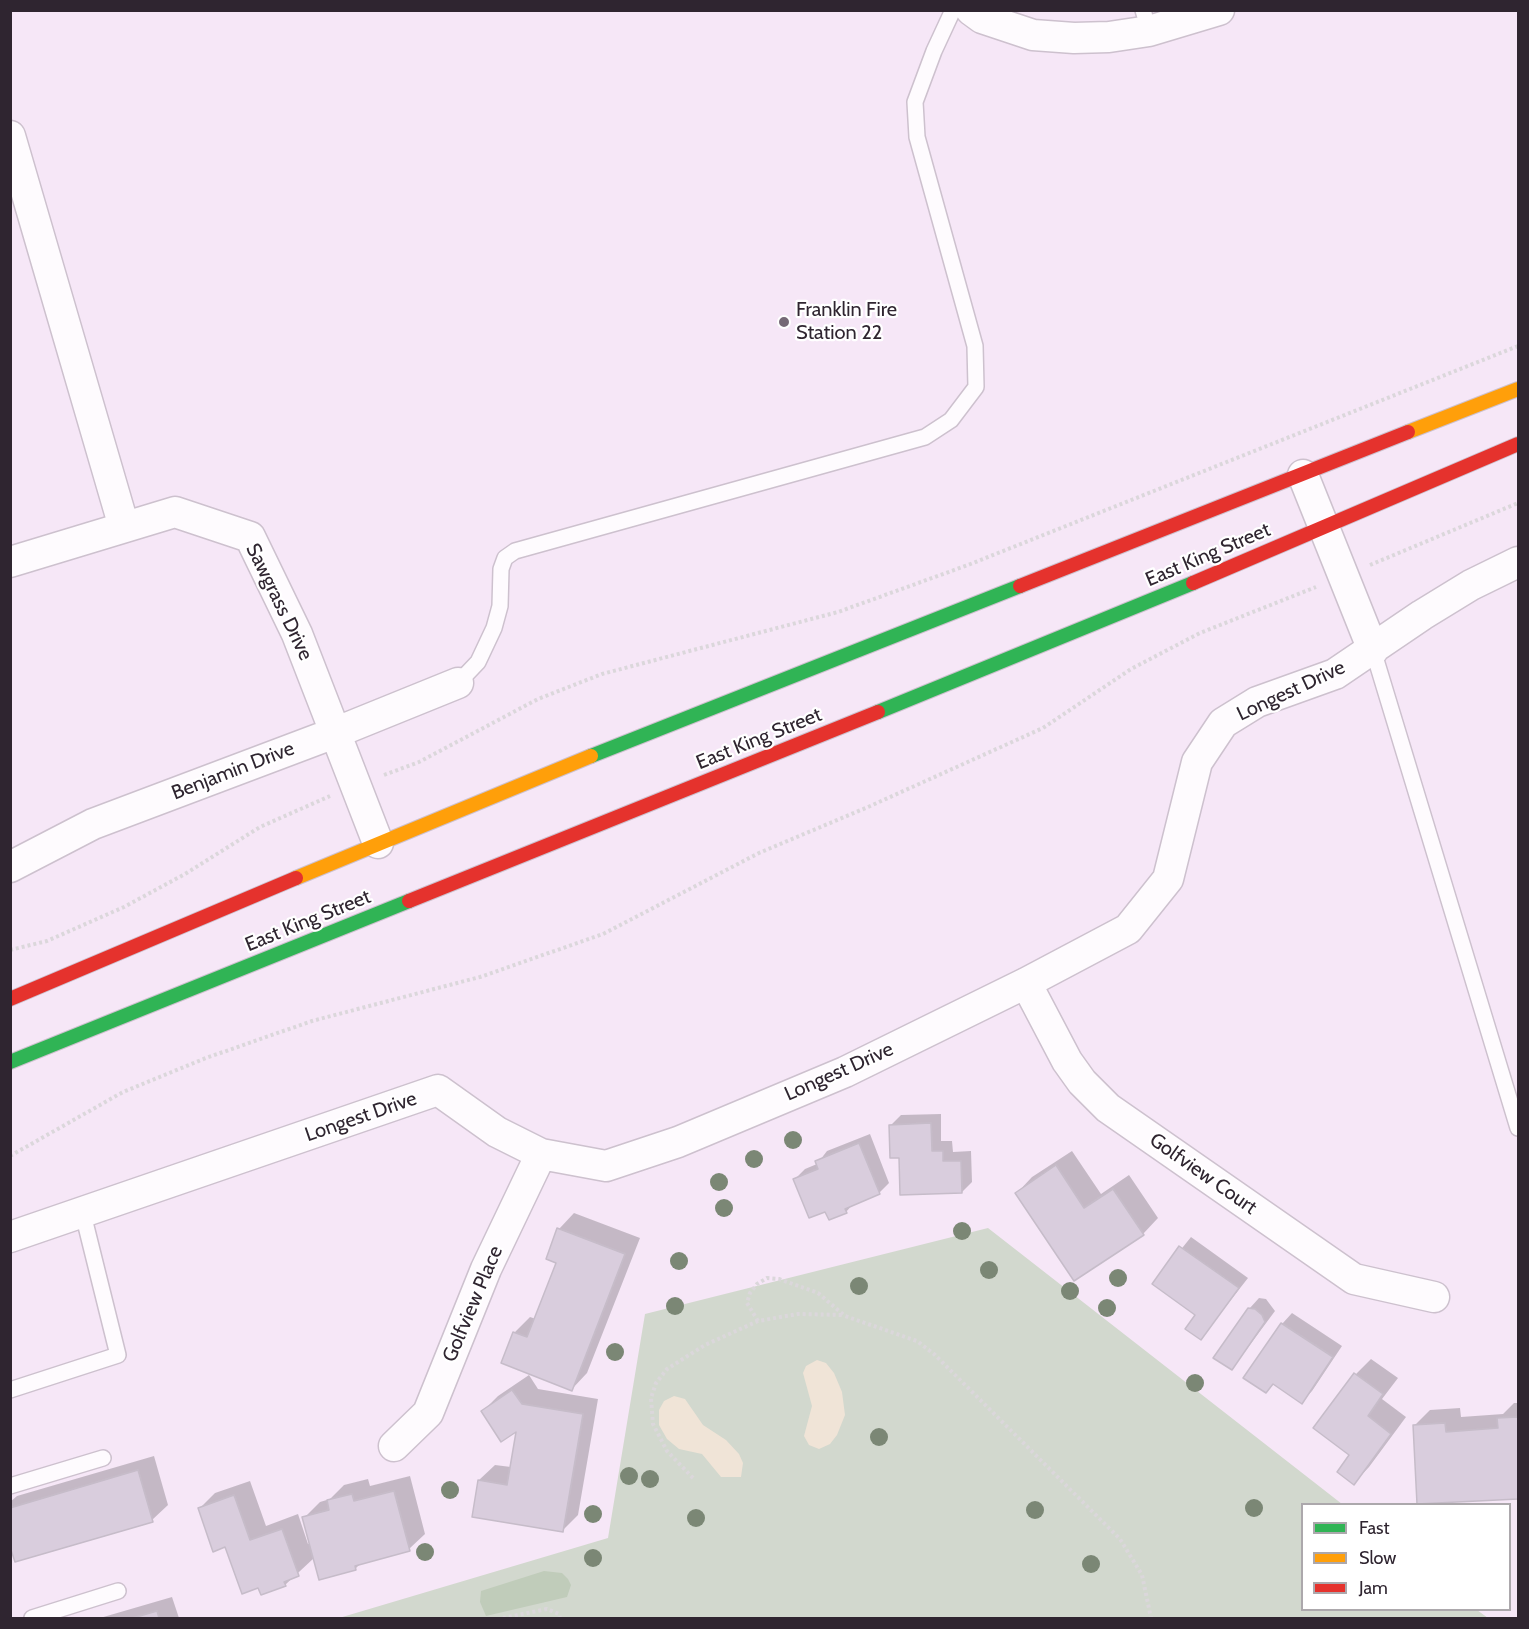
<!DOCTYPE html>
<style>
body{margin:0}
#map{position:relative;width:1529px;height:1629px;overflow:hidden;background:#f6e7f7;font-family:Cabin,sans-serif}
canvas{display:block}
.frame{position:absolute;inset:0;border:12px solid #2f2530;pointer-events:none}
.legend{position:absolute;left:1301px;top:1503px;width:210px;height:108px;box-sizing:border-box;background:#fff;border:2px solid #aca8ac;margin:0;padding:8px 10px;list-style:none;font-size:18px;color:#2f2530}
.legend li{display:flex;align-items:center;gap:12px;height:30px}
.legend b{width:30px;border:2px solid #aca8ac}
</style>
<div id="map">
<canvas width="1529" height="1629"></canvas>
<div class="frame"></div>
<ul class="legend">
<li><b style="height:8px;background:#30b455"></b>Fast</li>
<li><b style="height:8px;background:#ff9f0a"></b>Slow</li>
<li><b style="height:8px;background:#e5322d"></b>Jam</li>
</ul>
</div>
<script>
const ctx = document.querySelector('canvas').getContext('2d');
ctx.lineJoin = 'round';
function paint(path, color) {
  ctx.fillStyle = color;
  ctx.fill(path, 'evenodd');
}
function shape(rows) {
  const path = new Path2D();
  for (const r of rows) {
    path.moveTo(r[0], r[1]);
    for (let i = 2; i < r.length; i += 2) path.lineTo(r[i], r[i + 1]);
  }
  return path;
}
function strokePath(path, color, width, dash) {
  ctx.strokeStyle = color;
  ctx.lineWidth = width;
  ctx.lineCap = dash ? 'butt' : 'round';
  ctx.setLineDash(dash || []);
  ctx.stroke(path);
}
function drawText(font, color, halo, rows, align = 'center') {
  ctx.font = font + ' Cabin,sans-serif';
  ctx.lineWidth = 4.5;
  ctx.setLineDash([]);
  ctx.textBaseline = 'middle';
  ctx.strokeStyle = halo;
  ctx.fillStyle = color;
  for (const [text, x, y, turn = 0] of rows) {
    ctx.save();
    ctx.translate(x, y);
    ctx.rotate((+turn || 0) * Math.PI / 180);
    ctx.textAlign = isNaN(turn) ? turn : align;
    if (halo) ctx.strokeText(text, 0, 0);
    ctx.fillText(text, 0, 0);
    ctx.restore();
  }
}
paint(shape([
 [988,1228,1342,1504,1302,1504,1302,1610,1477,1610,1488,1618,339,1618,608,1538,645,1314]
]), '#d2d8ce');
paint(shape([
 [544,1571,562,1573,568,1579,571,1585,567,1597,486,1616,480,1602,481,1591]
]), '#c0ccba');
paint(shape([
 [817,1360,826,1363,834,1373,842,1392,845,1415,837,1435,830,1444,819,1449,809,1445,804,1436,812,1406,803,1373,806,1366],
 [674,1396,685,1399,703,1425,726,1440,739,1454,743,1463,741,1477,721,1477,702,1454,679,1449,667,1439,659,1425,659,1410,664,1401]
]), '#f0e4d7');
paint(shape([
 [941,1114,941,1141,952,1141,953,1152,971,1151,972,1182,962,1192,900,1156,891,1125,901,1115],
 [870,1134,889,1183,879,1193,854,1203,846,1212,826,1210,795,1179,805,1169,817,1164,827,1151],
 [1072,1151,1101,1194,1129,1175,1158,1218,1143,1234,1017,1193,1032,1177],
 [574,1213,640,1238,587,1373,572,1389,503,1363,515,1332,530,1317,536,1319,558,1262,548,1258,559,1229],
 [1191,1237,1248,1278,1201,1338,1197,1315,1154,1283],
 [1259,1298,1266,1299,1275,1311,1232,1369,1249,1309],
 [1292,1313,1342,1346,1312,1391,1301,1402,1274,1383,1266,1391,1245,1377,1282,1324],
 [1371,1359,1398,1378,1382,1399,1406,1417,1369,1467,1354,1483,1352,1455,1315,1428,1356,1374],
 [529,1375,538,1389,598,1399,578,1515,562,1531,479,1480,495,1465,511,1467,518,1429,483,1411,498,1396],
 [1514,1403,1518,1403,1518,1498,1419,1504,1414,1426,1430,1410,1460,1408,1461,1417,1503,1414],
 [154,1456,168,1505,152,1520,10,1541,10,1502,17,1496],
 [410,1476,425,1534,409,1549,362,1562,355,1569,314,1558,285,1585,259,1586,199,1509,215,1493,250,1481,266,1526,298,1514,308,1544,310,1543,304,1518,320,1502,330,1499,344,1485,368,1479,370,1486],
 [172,1597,179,1618,100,1618]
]), '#0003');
const building = shape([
 [931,1123,932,1151,943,1151,943,1161,961,1161,962,1193,900,1195,899,1158,890,1158,889,1125,931,1123],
 [859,1143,880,1194,845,1209,847,1213,829,1220,825,1212,809,1218,793,1179,818,1169,815,1161,859,1143],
 [1056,1165,1084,1208,1113,1189,1144,1235,1074,1281,1015,1193,1056,1165],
 [557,1228,625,1254,572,1391,501,1363,513,1332,527,1337,556,1263,546,1259,557,1228],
 [1179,1246,1239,1288,1201,1340,1185,1329,1195,1315,1152,1284,1179,1246],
 [1248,1308,1255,1309,1262,1315,1265,1322,1232,1370,1213,1358,1248,1308],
 [1281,1323,1333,1357,1302,1404,1273,1384,1266,1393,1243,1378,1281,1323],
 [1354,1373,1383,1394,1368,1416,1391,1434,1354,1485,1337,1472,1349,1455,1313,1428,1354,1373],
 [512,1390,522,1404,583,1414,563,1532,472,1517,478,1480,507,1485,516,1432,501,1442,481,1411,512,1390],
 [1518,1417,1518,1499,1417,1504,1413,1425,1445,1423,1446,1432,1498,1428,1497,1418,1518,1417],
 [138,1470,153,1522,15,1562,10,1547,10,1508,138,1470],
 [394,1491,410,1551,355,1566,356,1570,319,1580,302,1517,329,1510,327,1500,352,1494,354,1501,394,1491],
 [234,1495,250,1540,282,1529,299,1576,284,1582,286,1586,261,1595,258,1588,242,1594,225,1547,213,1552,198,1508,234,1495],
 [157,1611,159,1618,133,1618,157,1611]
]);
paint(building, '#d9cddd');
strokePath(building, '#c6bcc9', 1.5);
const lane = shape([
 [1143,10,1149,31],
 [1373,650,1518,1128],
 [458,683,478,662,494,628,500,606,501,569,505,558,515,551,925,437,951,420,976,387,975,346,917,137,915,102,934,51,953,10],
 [10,1390,118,1355,83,1214],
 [10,1486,103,1458],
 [32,1618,118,1591]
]);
const street = shape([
 [971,10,982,18,1033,35,1074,38,1109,37,1149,31,1219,10],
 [10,136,124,527],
 [1303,475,1373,650],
 [10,562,175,512,250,537,297,634,378,843],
 [10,867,93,824,337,732,458,683],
 [1026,983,1067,1061,1082,1082,1108,1108,1354,1279,1434,1297],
 [10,1237,438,1090,497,1132,541,1154,606,1166,678,1142,845,1072,1026,983,1128,929,1168,879,1197,762,1223,723,1257,702,1335,674,1422,615,1471,585,1518,562],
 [394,1446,428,1413,486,1269,541,1154]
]);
const fast = shape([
 [878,712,1193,583],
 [591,756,1020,586],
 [10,1062,409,901]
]);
const slow = shape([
 [1408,432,1518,389],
 [296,878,591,756]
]);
const jam = shape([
 [1193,583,1518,444],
 [1020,586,1408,432],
 [409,901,878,712],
 [10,999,296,878]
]);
strokePath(lane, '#cdc1ce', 18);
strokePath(street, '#cdc1ce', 33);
strokePath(fast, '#cdc1ce', 16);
strokePath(slow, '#cdc1ce', 16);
strokePath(jam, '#cdc1ce', 16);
strokePath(shape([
 [1370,565,1518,503],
 [384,775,419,762,538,699,602,674,838,612,968,565,1518,346],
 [10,950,47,941,124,907,185,874,260,827,330,796],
 [10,1156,123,1092,206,1058,312,1021,480,977,603,934,759,853,868,807,1043,728,1131,669,1200,633,1316,587],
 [758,1321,747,1303,750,1293,757,1284,767,1278,779,1279,818,1293,845,1316,917,1341,934,1354,1120,1539,1142,1575,1151,1618],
 [693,1478,667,1451,653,1424,651,1398,656,1383,667,1369,705,1345,758,1321,798,1314,844,1315],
 [503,1618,547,1609,559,1614,560,1618]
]), '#dbd7db', 4, [3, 3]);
strokePath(lane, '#fefbfe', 15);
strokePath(street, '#fefbfe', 30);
strokePath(fast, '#30b455', 14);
strokePath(slow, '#ff9f0a', 14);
strokePath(jam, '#e5322d', 14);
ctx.fillStyle = '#7b8775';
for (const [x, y] of [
 [793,1140],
 [754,1159],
 [719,1182],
 [724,1208],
 [962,1231],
 [679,1261],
 [989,1270],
 [1118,1278],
 [859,1286],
 [1070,1291],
 [675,1306],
 [1107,1308],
 [615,1352],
 [1195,1383],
 [879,1437],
 [629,1476],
 [650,1479],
 [450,1490],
 [1254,1508],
 [1035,1510],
 [593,1514],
 [696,1518],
 [425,1552],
 [593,1558],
 [1091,1564]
]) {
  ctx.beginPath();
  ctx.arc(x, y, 9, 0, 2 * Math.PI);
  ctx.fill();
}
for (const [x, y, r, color] of [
 [784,322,6,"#756976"]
]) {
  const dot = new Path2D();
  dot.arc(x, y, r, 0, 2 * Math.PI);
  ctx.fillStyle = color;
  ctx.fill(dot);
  strokePath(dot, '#fff', 2);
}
drawText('20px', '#2f2530', '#fff', [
 ["Franklin Fire",796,310],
 ["Station 22",796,333]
], 'left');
drawText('20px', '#2f2530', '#fff', [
 ["East King Street",1208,555,-23],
 ["Sawgrass Drive",279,602,64],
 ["Longest Drive",1291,691,-25],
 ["East King Street",759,739,-22],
 ["Benjamin Drive",233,771,-21],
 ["East King Street",308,921,-22],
 ["Longest Drive",839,1072,-24],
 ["Longest Drive",361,1117,-19],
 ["Golfview Court",1203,1174,35],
 ["Golfview Place",473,1304,-67]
]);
</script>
